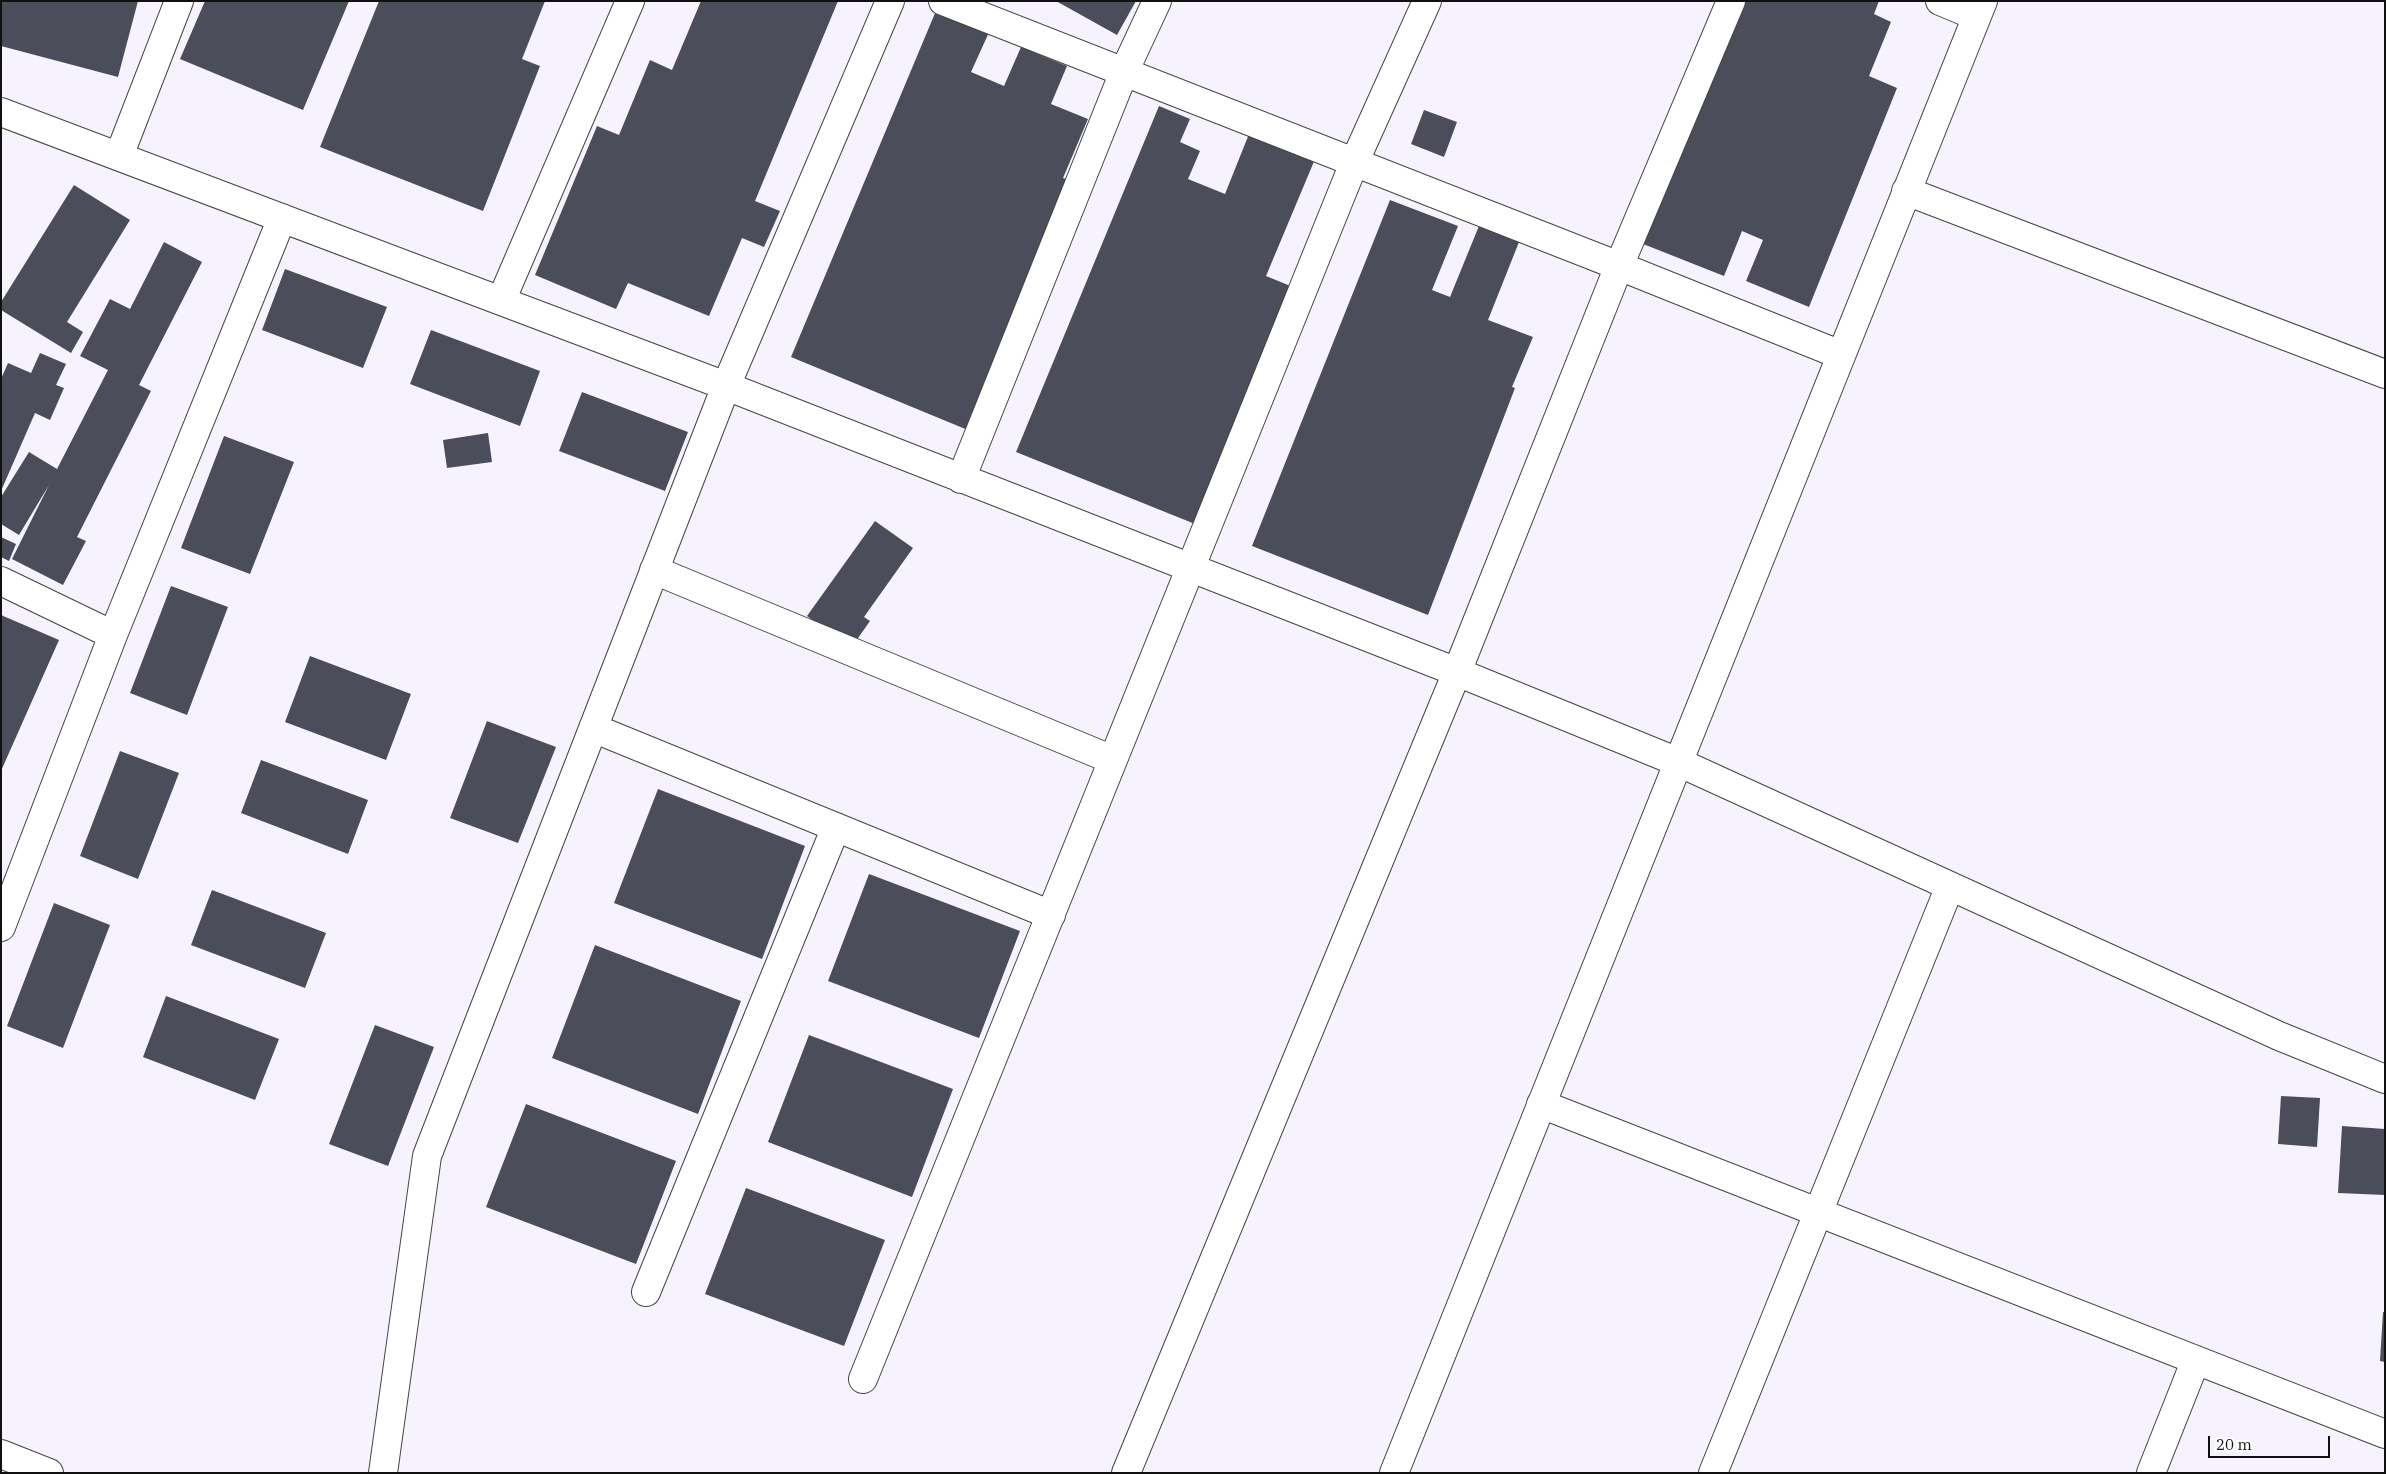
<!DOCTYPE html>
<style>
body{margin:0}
#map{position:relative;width:2386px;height:1474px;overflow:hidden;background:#f6f3ff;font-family:"IBM Plex Serif",serif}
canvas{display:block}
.frame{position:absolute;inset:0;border:2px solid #101010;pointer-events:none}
.scale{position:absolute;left:2208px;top:1436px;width:122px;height:22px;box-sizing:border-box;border:2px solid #101010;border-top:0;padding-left:6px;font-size:15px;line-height:18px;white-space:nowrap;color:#101010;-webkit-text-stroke:4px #fff;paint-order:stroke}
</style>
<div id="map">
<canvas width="2386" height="1474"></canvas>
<div class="frame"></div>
<div class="scale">20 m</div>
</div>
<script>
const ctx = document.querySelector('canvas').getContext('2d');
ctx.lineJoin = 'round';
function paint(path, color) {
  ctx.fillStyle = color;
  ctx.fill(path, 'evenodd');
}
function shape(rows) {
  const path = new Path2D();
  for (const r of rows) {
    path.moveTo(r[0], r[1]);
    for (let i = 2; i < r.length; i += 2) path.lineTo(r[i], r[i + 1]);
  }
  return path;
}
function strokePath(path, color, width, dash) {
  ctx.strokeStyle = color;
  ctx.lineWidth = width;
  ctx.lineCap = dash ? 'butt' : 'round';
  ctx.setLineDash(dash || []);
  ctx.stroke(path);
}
paint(shape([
 [1,1,138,1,118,77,1,46],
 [205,1,349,1,303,110,180,59],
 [379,1,545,1,522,59,540,66,483,211,320,147],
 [701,1,838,1,755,201,780,211,764,247,742,238,709,316,628,283,616,309,535,275,597,126,619,135,650,60,672,70],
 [1056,1,1136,1,1117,35],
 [1729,1,1879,1,1874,14,1891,22,1869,76,1897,88,1809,307,1746,281,1763,240,1742,231,1724,276,1633,240],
 [938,6,991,28,971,72,1004,86,1021,47,1067,66,1051,104,1088,119,1063,178,1079,184,975,433,791,357],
 [1159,106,1190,119,1180,142,1200,151,1188,179,1225,194,1249,134,1323,140,1266,276,1293,287,1195,524,1016,452],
 [1424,110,1457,122,1444,157,1411,144],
 [74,185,130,220,67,322,83,332,71,353,1,310,1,302],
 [1390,200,1458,226,1432,290,1450,297,1481,221,1521,237,1488,320,1533,337,1512,387,1515,388,1428,615,1252,546],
 [164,242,202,262,139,385,151,391,77,537,86,541,63,585,12,559,49,485,19,535,1,524,1,497,29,452,57,469,108,370,80,356,110,299,130,309],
 [285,269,387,307,363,368,262,330],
 [431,330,540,371,520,426,410,384],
 [40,353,66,364,56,385,64,388,50,420,35,413,1,491,1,379,8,363,31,373],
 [582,392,688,432,665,491,559,451],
 [488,433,492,462,447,468,443,440],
 [224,436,294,462,250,574,181,548],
 [875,521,913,548,864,617,870,621,851,648,807,616],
 [1,537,16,544,9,561,1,557],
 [171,586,228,607,187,715,130,693],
 [1,615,59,640,1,771],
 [310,656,411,694,386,760,285,722],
 [487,721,556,747,518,843,450,818],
 [120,751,179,773,138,879,80,856],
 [261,760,368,800,348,854,241,813],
 [658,789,805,846,762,959,614,903],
 [869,874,1020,931,979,1038,828,981],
 [212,890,326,933,305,988,191,945],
 [54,903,110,925,63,1048,7,1026],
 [595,945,741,1001,698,1114,552,1058],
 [166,996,279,1039,255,1100,143,1057],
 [375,1025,434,1047,388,1166,329,1144],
 [809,1035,953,1089,912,1197,768,1142],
 [2281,1096,2320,1098,2317,1147,2278,1144],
 [526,1104,676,1161,636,1264,486,1207],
 [2342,1126,2385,1129,2385,1195,2338,1193],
 [746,1188,885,1240,844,1346,705,1294],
 [2383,1312,2385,1312,2385,1362,2380,1361]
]), '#4b4d5a');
const minor = shape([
 [943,1,1619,266,1841,355],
 [1940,1,1976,16],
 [1,112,726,386,1457,672,1678,762,2279,1036,2385,1079],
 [119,156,179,1],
 [1906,191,2385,374],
 [501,301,630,1],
 [961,479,1124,72,1157,1],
 [654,570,1113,760],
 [1,581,113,635],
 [593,728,1051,915],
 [1,927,113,635,282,218],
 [1541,1104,2385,1434],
 [646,1292,836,827],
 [863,1379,1354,163,1427,1],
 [1,1454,49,1473],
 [383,1473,427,1156,726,386,890,1],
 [1126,1473,1457,672,1619,266,1731,1],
 [1394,1473,1983,1],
 [1713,1473,1950,886],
 [2151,1473,2195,1362]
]);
strokePath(minor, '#434343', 30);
strokePath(minor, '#fff', 28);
</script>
